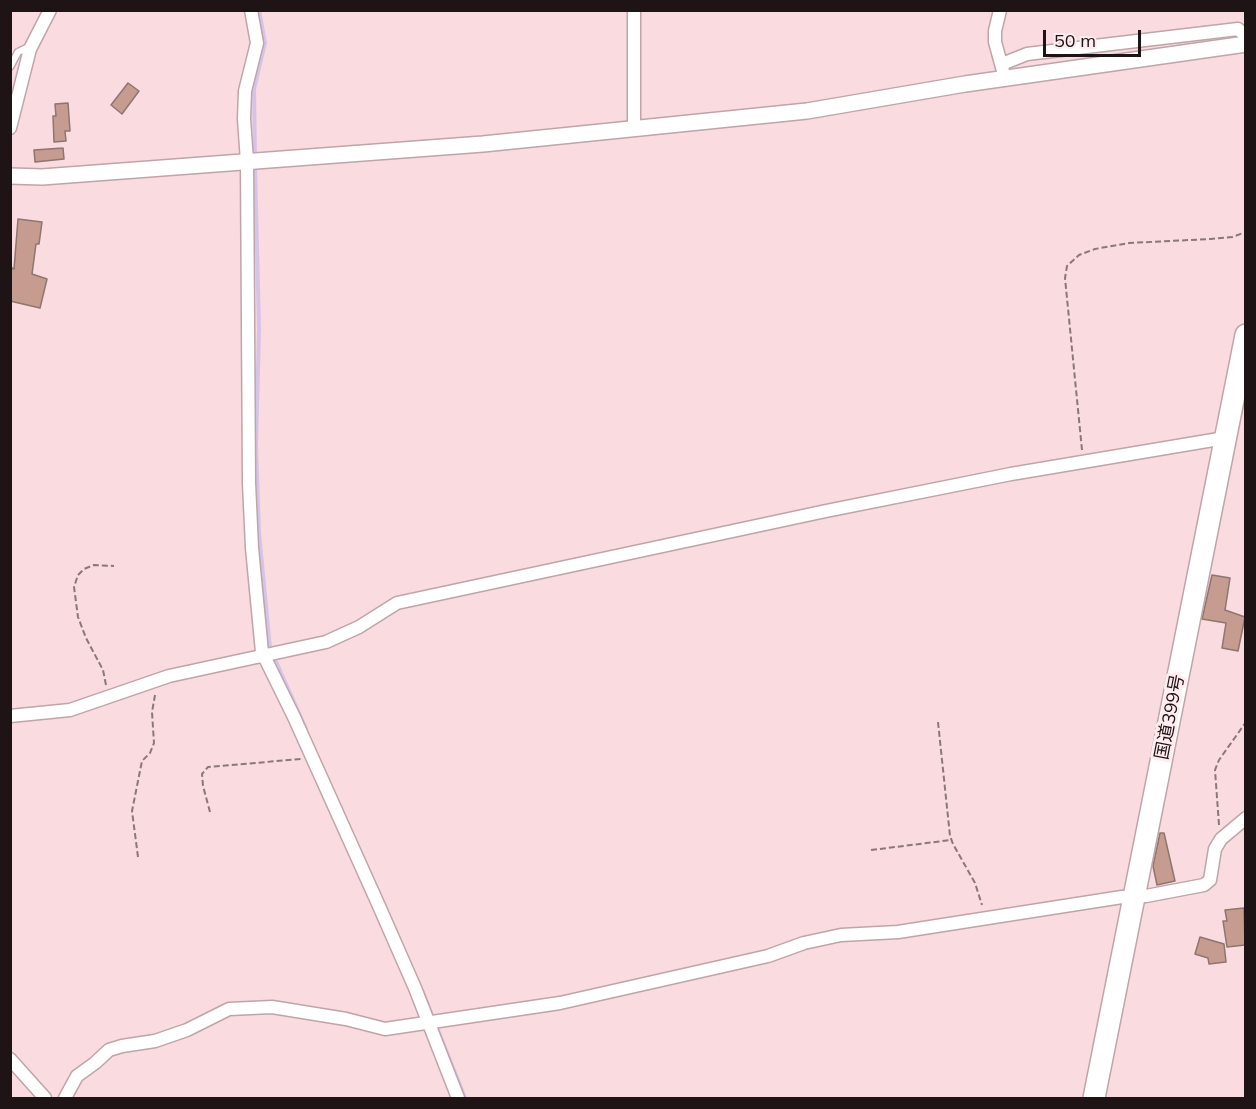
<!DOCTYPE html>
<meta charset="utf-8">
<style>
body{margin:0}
#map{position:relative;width:1256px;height:1109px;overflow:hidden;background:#f9dbe0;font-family:Mulish,sans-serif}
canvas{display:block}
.frame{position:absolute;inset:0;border:12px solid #1e1415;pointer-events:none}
.scale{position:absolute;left:1043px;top:30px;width:98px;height:27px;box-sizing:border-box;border:3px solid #1e1415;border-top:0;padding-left:8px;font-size:18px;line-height:21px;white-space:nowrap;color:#1e1415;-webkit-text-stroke:4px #feecef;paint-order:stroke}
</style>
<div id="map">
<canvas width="1256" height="1109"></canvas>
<div class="frame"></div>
<div class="scale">50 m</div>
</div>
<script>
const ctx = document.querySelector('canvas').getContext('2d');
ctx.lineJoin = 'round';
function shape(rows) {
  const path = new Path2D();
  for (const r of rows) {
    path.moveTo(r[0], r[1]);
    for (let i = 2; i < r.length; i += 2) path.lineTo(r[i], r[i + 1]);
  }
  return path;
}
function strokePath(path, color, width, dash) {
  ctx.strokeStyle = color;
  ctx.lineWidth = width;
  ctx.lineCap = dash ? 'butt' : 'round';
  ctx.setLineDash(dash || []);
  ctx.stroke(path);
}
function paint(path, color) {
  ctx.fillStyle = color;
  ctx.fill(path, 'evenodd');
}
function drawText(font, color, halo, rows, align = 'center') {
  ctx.font = font + ' Mulish,"Noto Sans JP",sans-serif';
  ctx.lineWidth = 6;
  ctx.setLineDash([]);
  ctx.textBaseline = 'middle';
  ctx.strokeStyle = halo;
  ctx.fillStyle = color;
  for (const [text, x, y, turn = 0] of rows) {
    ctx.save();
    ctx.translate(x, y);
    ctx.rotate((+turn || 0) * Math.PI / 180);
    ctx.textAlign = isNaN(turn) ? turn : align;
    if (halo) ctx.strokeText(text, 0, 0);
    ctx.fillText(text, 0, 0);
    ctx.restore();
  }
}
strokePath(shape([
 [255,158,254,89,265,43,259,10],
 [255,165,259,330,256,446,259,533,270,648,306,729],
 [422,990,465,1098]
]), '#d6c4e8', 4);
const building = shape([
 [128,83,139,91,122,114,111,105,128,83],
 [68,103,70,131,65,131,66,141,54,142,53,116,56,116,55,104,68,103],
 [63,148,64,159,35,162,34,150,63,148],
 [18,219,42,222,39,244,36,244,32,274,47,279,40,308,10,301,10,267,14,269,18,219],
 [1212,575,1230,578,1225,610,1245,617,1238,651,1222,648,1226,623,1202,619,1212,575],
 [1160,833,1164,833,1175,881,1157,885,1153,866,1160,833],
 [1244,908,1245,945,1227,947,1223,921,1227,921,1225,910,1244,908],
 [1200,937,1224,944,1226,962,1209,964,1208,958,1195,954,1200,937]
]);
paint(building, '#c69c91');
strokePath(building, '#8e756e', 1.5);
const service = shape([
 [10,67,18,52,31,46]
]);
const minor = shape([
 [251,10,257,43,245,91,244,119,247,161,249,483,252,548,262,652,294,717,379,906,415,988,458,1098],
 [634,10,634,128],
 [1000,10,995,31,995,42,1003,71],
 [1002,64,1027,54,1238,29,1246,36],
 [10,128,30,49,50,10],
 [10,716,70,710,169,676,326,642,359,627,397,603,826,511,1011,474,1225,438],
 [10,1059,45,1098],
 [65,1098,77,1076,95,1063,109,1050,122,1046,155,1041,187,1030,229,1009,272,1007,346,1019,385,1029,560,1003,768,956,804,943,841,935,898,932,1122,897,1146,896,1204,885,1210,880,1215,849,1221,839,1246,818]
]);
const tertiary = shape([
 [10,176,42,177,483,144,807,111,965,84,1246,44]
]);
const trunk = shape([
 [1094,1098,1246,335]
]);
strokePath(service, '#c0a4a9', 9);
strokePath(minor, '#c0a4a9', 15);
strokePath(tertiary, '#c0a4a9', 18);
strokePath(trunk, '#c0a4a9', 24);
strokePath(shape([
 [1082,450,1065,278,1067,266,1079,255,1095,249,1129,243,1211,239,1232,237,1246,232],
 [106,685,103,670,86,638,78,617,74,587,78,575,84,569,94,565,114,566],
 [938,722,950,836,953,844,975,883,982,905],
 [210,812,203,786,202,774,208,767,301,759],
 [1219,825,1215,770,1219,760,1246,722],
 [871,850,951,840],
 [138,857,132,811,142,761,150,753,154,743,152,712,155,695]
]), '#8b777a', 2, [6, 3]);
strokePath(service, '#fff', 6);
strokePath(minor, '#fff', 12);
strokePath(tertiary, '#fff', 15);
strokePath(trunk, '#fff', 21);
drawText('18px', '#1e1415', '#feecef', [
 ["国道399号",1170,717,-79]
]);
</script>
